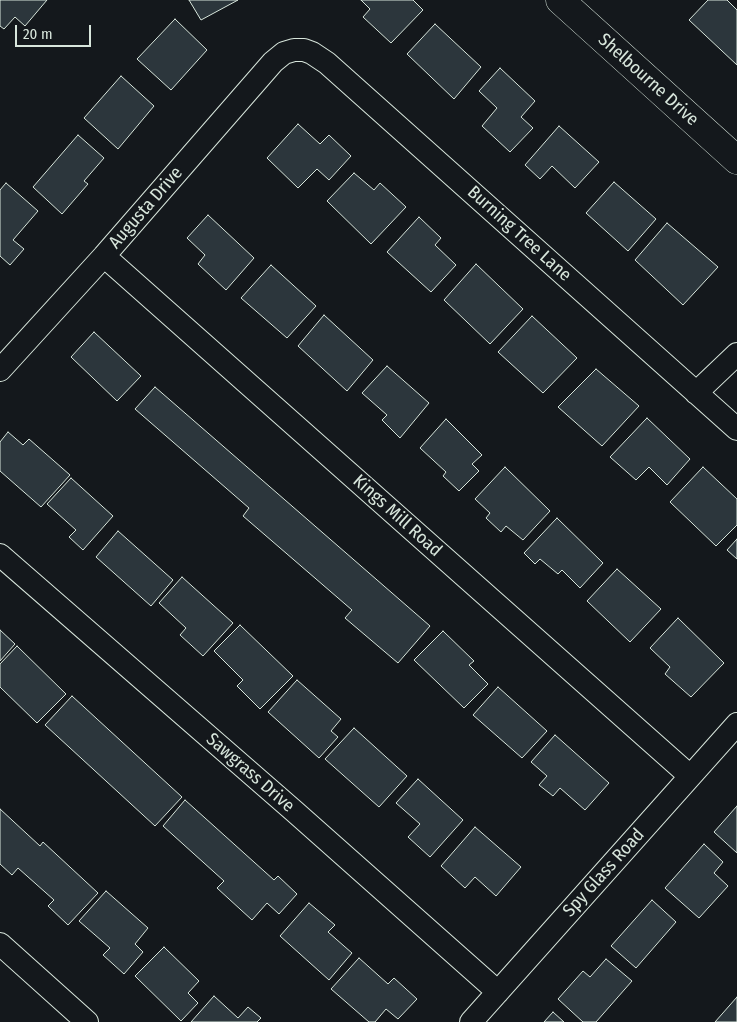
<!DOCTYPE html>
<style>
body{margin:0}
#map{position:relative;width:737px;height:1022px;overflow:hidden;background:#14181c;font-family:"Fira Sans Condensed",sans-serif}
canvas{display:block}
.scale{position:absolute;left:15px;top:25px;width:76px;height:22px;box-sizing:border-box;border:2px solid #d8e6dc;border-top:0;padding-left:6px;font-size:15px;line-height:18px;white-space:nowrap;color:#d8e6dc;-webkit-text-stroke:4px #14181c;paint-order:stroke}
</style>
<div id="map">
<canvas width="737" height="1022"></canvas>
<div class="scale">20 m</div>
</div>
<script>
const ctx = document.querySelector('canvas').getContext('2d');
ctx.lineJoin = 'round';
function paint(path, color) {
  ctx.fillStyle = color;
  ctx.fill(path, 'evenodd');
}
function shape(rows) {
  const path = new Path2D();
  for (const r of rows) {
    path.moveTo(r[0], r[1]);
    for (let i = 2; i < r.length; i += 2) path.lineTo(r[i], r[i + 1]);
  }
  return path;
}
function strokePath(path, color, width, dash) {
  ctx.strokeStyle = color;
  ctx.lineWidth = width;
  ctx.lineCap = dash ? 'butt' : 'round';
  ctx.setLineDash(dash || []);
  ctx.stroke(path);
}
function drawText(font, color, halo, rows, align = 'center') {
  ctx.font = font + ' "Fira Sans Condensed",sans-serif';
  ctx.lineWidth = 4;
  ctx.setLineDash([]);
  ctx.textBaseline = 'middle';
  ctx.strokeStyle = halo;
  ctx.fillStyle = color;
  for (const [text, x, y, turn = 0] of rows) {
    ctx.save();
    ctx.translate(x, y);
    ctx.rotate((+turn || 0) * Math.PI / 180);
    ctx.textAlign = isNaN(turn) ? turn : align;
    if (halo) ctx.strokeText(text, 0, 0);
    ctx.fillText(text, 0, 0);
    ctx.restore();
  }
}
const building = shape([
 [0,0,47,0,25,26,15,17,4,29,0,26,0,0],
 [189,0,238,0,201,20,189,0],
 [361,0,413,0,423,10,391,43,363,17,370,9,361,0],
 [708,0,727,0,737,10,737,65,689,20,708,0],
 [175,19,207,50,171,90,137,59,175,19],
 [435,24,481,67,454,99,407,54,435,24],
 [500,68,535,101,521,117,533,128,510,152,482,126,497,108,479,91,500,68],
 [121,76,154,106,118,149,84,118,121,76],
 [298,124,320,144,329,135,351,156,329,180,317,169,298,188,267,158,298,124],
 [559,126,599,162,575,188,552,166,540,179,525,165,559,126],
 [78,135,104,158,84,181,88,184,62,214,33,187,78,135],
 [354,173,374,190,380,183,406,207,371,244,327,201,354,173],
 [614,182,656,219,628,251,586,213,614,182],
 [6,183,38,211,13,240,24,249,10,265,0,256,0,190,6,183],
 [208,215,254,258,226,290,198,264,205,255,187,238,208,215],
 [419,217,441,238,435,245,456,265,431,292,387,252,419,217],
 [667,223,718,267,683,305,635,260,667,223],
 [476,264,523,309,490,344,444,300,476,264],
 [271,265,316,306,287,338,241,298,271,265],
 [324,315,373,360,347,391,298,346,324,315],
 [532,316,577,358,543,393,498,352,532,316],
 [94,332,141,376,117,401,71,357,94,332],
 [387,366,429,403,400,438,382,420,387,415,362,393,387,366],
 [596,369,639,406,602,446,558,407,596,369],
 [155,387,430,626,398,663,345,618,352,610,243,516,249,508,135,409,155,387],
 [647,418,690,459,667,485,649,467,636,480,610,457,647,418],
 [446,419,482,455,472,464,479,471,459,491,443,476,446,472,420,448,446,419],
 [8,432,23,445,29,439,70,475,41,507,0,471,0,442,8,432],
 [505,467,550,511,523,540,506,526,501,532,486,518,490,513,475,499,505,467],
 [703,467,737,499,737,525,716,546,670,502,703,467],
 [71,478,113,516,83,550,69,537,76,530,47,504,71,478],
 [557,518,603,563,580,588,562,570,558,574,540,559,535,564,524,553,557,518],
 [118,531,173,580,151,606,96,557,118,531],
 [737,539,737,559,727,550,737,539],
 [617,569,661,609,630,642,587,601,617,569],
 [182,577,233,623,203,656,180,635,186,628,159,603,182,577],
 [678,618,724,663,691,697,665,674,670,667,650,648,678,618],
 [240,625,293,676,260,709,237,686,243,680,214,651,240,625],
 [0,630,15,644,0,661,0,630],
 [443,631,474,661,469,665,488,684,464,708,414,660,443,631],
 [17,646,66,694,37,723,0,687,0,664,17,646],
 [297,680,341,719,331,731,338,737,319,758,268,712,297,680],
 [498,687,547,731,522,758,473,715,498,687],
 [72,696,182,797,155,826,45,725,72,696],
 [354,728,407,776,379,807,325,759,354,728],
 [555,735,609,783,585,810,560,788,553,796,539,785,547,776,531,762,555,735],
 [418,779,463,820,430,857,408,837,420,824,396,803,418,779],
 [185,800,274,880,278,876,297,894,279,914,267,903,252,920,217,888,224,881,163,826,185,800],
 [737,806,737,853,714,832,737,806],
 [0,809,40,846,43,842,98,893,68,925,48,906,54,900,18,868,12,875,0,864,0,809],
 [475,827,521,867,496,896,475,877,465,888,441,866,475,827],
 [704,844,723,862,714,873,728,886,699,918,665,888,704,844],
 [106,891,148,928,135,944,143,952,124,974,103,955,110,948,79,921,106,891],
 [652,900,676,922,636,968,611,946,652,900],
 [309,903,335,925,328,932,352,953,329,980,280,936,309,903],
 [164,947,199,981,188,993,198,1003,181,1021,135,976,164,947],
 [359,958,388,984,394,978,417,999,398,1019,386,1009,375,1022,369,1022,331,989,359,958],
 [606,959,632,981,596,1022,583,1022,558,999,583,971,590,977,606,959],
 [214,996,238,1018,248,1007,261,1018,257,1022,191,1022,214,996],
 [737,997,737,1022,715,1022,737,997],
 [553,1012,564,1022,544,1022,553,1012]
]);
paint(building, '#2c363c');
strokePath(building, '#d8e6dc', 1);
const minor = shape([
 [104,256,690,776],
 [0,370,104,256,273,62,284,53,294,50,304,50,312,53,327,63,737,429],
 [696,393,737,354],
 [0,555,294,811,498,992],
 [0,944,87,1022],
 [471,1022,737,724]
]);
const secondary = shape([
 [560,0,737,160]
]);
strokePath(minor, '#d8e6dc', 24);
strokePath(secondary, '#d8e6dc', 29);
strokePath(minor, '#14181c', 22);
strokePath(secondary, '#14181c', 28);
drawText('18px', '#d8e6dc', '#14181c', [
 ["Shelbourne Drive",648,80,42],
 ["Augusta Drive",146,208,-49],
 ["Burning Tree Lane",519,234,42],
 ["Kings Mill Road",397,516,42],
 ["Sawgrass Drive",250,773,41],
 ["Spy Glass Road",604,873,-48]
]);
</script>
